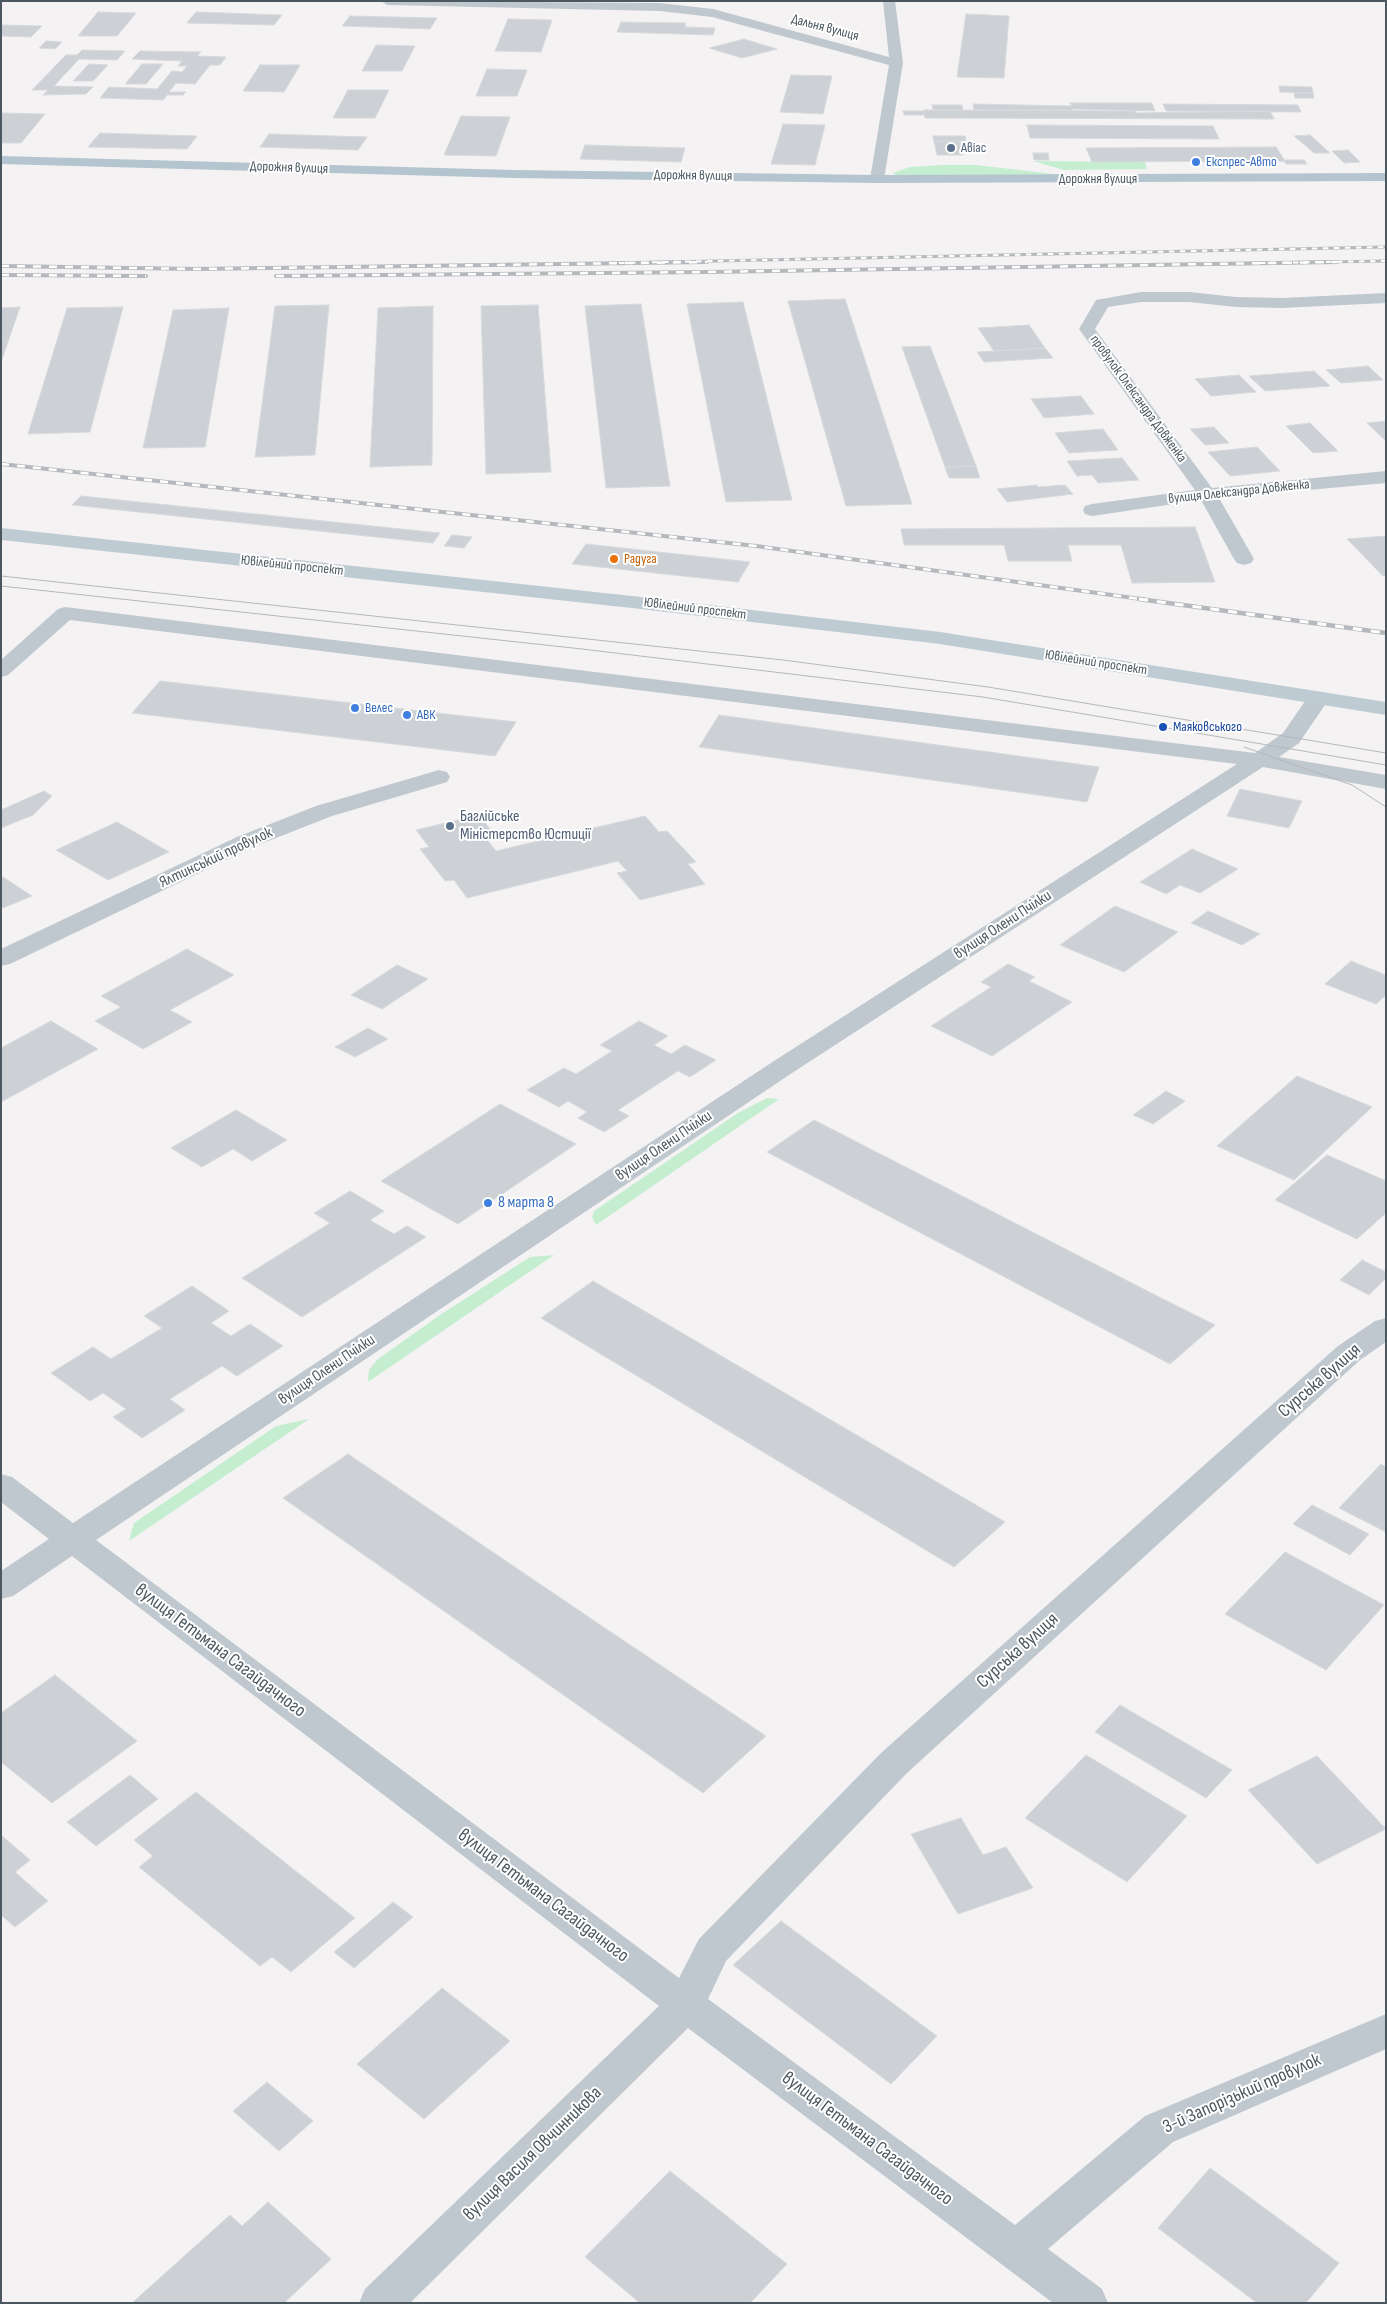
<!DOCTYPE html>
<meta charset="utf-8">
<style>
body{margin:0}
#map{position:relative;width:1387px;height:2304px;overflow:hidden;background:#f4f2f3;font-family:"Sofia Sans Condensed",sans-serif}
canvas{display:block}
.frame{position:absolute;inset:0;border:2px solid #4b585f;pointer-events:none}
</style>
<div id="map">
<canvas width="1387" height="2304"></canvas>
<div class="frame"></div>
</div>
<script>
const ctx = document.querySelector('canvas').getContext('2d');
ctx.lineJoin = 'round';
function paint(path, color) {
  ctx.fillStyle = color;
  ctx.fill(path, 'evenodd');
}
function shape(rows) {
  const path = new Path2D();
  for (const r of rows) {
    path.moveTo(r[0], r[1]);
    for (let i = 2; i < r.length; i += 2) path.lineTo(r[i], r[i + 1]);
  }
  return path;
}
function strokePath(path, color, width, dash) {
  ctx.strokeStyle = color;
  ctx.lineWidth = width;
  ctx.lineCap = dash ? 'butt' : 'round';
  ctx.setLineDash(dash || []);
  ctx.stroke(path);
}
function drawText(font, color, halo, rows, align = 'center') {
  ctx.font = font + ' "Sofia Sans Condensed",sans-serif';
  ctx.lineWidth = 4;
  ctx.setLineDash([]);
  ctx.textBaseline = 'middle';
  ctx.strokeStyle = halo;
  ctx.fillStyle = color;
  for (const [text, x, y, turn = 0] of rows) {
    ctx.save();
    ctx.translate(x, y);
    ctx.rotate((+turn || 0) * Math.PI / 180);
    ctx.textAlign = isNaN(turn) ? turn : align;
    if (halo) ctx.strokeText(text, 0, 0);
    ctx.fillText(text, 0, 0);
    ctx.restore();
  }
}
paint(shape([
 [1033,161,1145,162,1147,169,1064,170],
 [941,165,976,165,1062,175,897,176,893,173,910,167],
 [767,1098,779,1099,596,1225,592,1217,594,1211,738,1113],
 [554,1255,368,1382,369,1370,378,1359,440,1315,530,1257],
 [309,1419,129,1541,134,1523,276,1426]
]), '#c5eed0');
const building = shape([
 [98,12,136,13,117,36,78,36,98,12],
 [196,12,282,15,274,25,187,23,196,12],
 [966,14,1009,16,1004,78,957,77,966,14],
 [350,16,437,18,430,29,342,26,350,16],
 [508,19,552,20,541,52,495,51,508,19],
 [621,22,686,23,685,27,715,28,713,35,617,32,621,22],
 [1,25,42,26,31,37,1,36,1,25],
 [744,39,777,49,742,58,709,48,744,39],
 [46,41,62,42,55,49,39,48,46,41],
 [376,45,415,46,402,71,362,71,376,45],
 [82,50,125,51,117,60,79,59,54,86,93,87,86,94,43,95,48,90,32,90,66,55,77,55,82,50],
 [140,51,201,52,197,56,226,57,220,65,210,65,195,84,176,83,169,92,186,92,183,95,167,95,163,100,100,98,109,87,157,89,172,71,182,72,187,66,178,66,182,61,132,59,140,51],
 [89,64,108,65,93,81,73,81,89,64],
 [142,64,163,64,146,84,125,84,142,64],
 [260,65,300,65,284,92,243,91,260,65],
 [487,69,527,70,517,96,476,96,487,69],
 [791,75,832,76,823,114,780,112,791,75],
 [1279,86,1312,87,1313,93,1280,92,1279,86],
 [348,90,389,90,375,118,333,118,348,90],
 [1294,93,1313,93,1314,98,1295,98,1294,93],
 [1070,103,1152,103,1155,111,1072,109,1072,110,974,110,973,104,1072,106,1070,103],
 [1163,104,1298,105,1301,112,1166,111,1163,104],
 [932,105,962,105,963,110,933,110,932,105],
 [924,110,1135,111,1136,113,1270,111,1274,119,925,118,924,110],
 [903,111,924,111,925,115,904,115,903,111],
 [3,113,45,114,21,143,1,143,1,115,3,113],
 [461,116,510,117,496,156,444,155,461,116],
 [783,124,825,125,815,165,771,164,783,124],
 [1027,125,1213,126,1219,139,1030,138,1027,125],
 [100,133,197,136,187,149,88,147,100,133],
 [269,134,367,137,358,150,260,147,269,134],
 [1310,135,1330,153,1314,153,1294,136,1310,135],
 [933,136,965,136,966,141,934,141,933,136],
 [934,141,960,141,963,155,937,155,934,141],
 [585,145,685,148,681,162,580,159,585,145],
 [1276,147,1285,161,1092,162,1086,148,1276,147],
 [1348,150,1360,162,1344,163,1332,151,1348,150],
 [1033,153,1048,153,1049,160,1034,160,1033,153],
 [1284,160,1304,160,1307,164,1286,164,1284,160],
 [845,299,912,504,846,506,788,301,845,299],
 [743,302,792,500,726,502,687,304,743,302],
 [641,304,670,486,606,488,585,306,641,304],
 [329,305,315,455,255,457,275,306,329,305],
 [538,305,551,472,486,474,481,306,538,305],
 [433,306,432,465,370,467,378,308,433,306],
 [20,307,1,362,1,308,20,307],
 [123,307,90,432,28,434,67,308,123,307],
 [229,308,205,447,143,448,173,310,229,308],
 [1029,325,1045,348,994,351,978,328,1029,325],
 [930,346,976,466,945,467,902,347,930,346],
 [1045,348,1053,358,984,362,977,352,1045,348],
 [1368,366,1383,380,1341,383,1326,370,1368,366],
 [1314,371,1330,386,1265,391,1249,376,1314,371],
 [1239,375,1256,392,1211,396,1195,379,1239,375],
 [1081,396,1094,414,1044,418,1031,399,1081,396],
 [1386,421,1386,441,1367,423,1386,421],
 [1310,423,1338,451,1313,453,1286,426,1310,423],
 [1214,427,1229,443,1205,445,1190,429,1214,427],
 [1103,429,1118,450,1069,453,1055,433,1103,429],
 [1257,447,1280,471,1230,476,1208,452,1257,447],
 [1122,458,1139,480,1098,483,1092,475,1077,476,1067,461,1122,458],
 [976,466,980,478,949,478,945,467,976,466],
 [1036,485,1038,487,1065,485,1073,494,1007,502,997,489,1036,485],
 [81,496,440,533,433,543,72,505,81,496],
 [1195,527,1215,582,1132,583,1121,545,1068,545,1072,561,1008,561,1004,545,904,545,901,529,1195,527],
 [452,535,472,537,464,548,444,546,452,535],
 [1386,536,1386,576,1383,576,1347,539,1386,536],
 [586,544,750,562,738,582,572,564,586,544],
 [160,681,516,722,495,756,132,713,160,681],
 [719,715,1099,767,1087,802,699,747,719,715],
 [1240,789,1302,801,1289,828,1227,816,1240,789],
 [44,791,52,796,33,815,1,828,1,810,44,791],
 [479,815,498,839,488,841,496,851,645,816,659,832,667,831,696,862,688,864,705,884,640,900,617,873,627,871,618,861,467,898,454,880,445,881,420,849,429,847,416,830,479,815],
 [117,822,169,852,108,880,56,850,117,822],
 [1192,849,1238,869,1200,893,1180,885,1166,894,1140,882,1192,849],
 [3,877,32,896,3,908,1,907,1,878,3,877],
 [1115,906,1178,932,1124,972,1060,945,1115,906],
 [1208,911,1260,934,1242,945,1191,923,1208,911],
 [187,949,234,975,170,1010,192,1022,143,1049,95,1021,121,1007,101,996,187,949],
 [1351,961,1386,975,1386,995,1376,1004,1325,984,1351,961],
 [1008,964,1035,977,1029,981,1072,1002,992,1056,931,1026,991,987,981,982,1008,964],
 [397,965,428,979,382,1009,351,995,397,965],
 [51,1021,98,1049,1,1102,1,1048,51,1021],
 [639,1021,668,1036,654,1045,671,1054,685,1045,716,1060,690,1077,678,1071,618,1110,629,1116,604,1132,578,1118,587,1112,568,1101,559,1107,527,1090,564,1068,576,1074,612,1051,600,1045,639,1021],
 [368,1028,388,1039,355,1057,335,1047,368,1028],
 [1297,1076,1372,1107,1294,1180,1217,1146,1297,1076],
 [1166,1091,1185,1101,1153,1124,1133,1115,1166,1091],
 [500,1104,576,1144,458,1224,381,1181,500,1104],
 [236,1110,287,1140,252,1161,233,1149,202,1167,171,1148,236,1110],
 [814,1120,1161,1298,1215,1325,1170,1364,767,1152,814,1120],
 [1327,1155,1386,1181,1386,1213,1357,1239,1275,1200,1327,1155],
 [350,1191,384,1211,370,1220,394,1234,407,1226,426,1237,302,1317,242,1278,330,1223,314,1213,350,1191],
 [1362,1260,1386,1272,1386,1278,1369,1295,1340,1280,1362,1260],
 [593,1281,831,1420,1005,1522,954,1567,541,1318,593,1281],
 [192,1286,229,1311,211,1323,231,1336,250,1324,283,1346,237,1376,222,1366,170,1399,185,1410,142,1438,113,1417,126,1409,103,1393,90,1401,51,1373,93,1347,111,1359,162,1328,144,1316,192,1286],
 [348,1454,593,1620,766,1736,703,1793,283,1498,348,1454],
 [1381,1464,1386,1467,1386,1532,1339,1508,1381,1464],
 [1312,1505,1369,1534,1350,1555,1293,1524,1312,1505],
 [1285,1552,1384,1605,1326,1670,1225,1614,1285,1552],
 [55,1675,137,1741,52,1803,1,1762,1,1713,55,1675],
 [1120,1705,1232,1770,1206,1798,1095,1732,1120,1705],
 [1086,1755,1187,1816,1127,1882,1025,1818,1086,1755],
 [1317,1756,1386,1829,1317,1864,1248,1790,1317,1756],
 [130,1775,158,1799,96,1846,67,1822,130,1775],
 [196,1792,355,1918,291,1972,272,1957,260,1966,139,1867,153,1856,134,1840,196,1792],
 [961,1818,983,1855,1006,1847,1033,1888,958,1914,911,1834,961,1818],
 [1,1835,30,1860,15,1872,48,1901,15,1927,1,1915,1,1835],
 [393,1902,413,1917,354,1968,334,1952,393,1902],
 [781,1921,937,2036,891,2084,733,1965,781,1921],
 [442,1988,510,2041,424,2119,357,2064,442,1988],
 [267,2082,313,2121,279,2151,233,2111,267,2082],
 [1210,2168,1339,2263,1306,2303,1257,2303,1158,2228,1210,2168],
 [670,2171,787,2264,750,2303,640,2303,585,2257,670,2171],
 [268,2202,331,2259,284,2303,132,2303,230,2215,242,2226,268,2202]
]);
paint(building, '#cdd0d4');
strokePath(building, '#d7d9dd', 1);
paint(shape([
 [381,1,660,3,713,9,889,57,883,1,895,1,903,63,884,179,877,183,870,179,889,65,712,17,660,11,387,5,381,1],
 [1141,292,1189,292,1236,297,1282,298,1386,293,1386,303,1282,308,1236,307,1189,302,1141,302,1108,307,1095,329,1212,488,1386,471,1386,483,1219,498,1254,559,1251,563,1244,565,1237,563,1234,559,1201,500,1092,516,1085,514,1083,510,1085,506,1092,504,1195,490,1079,329,1096,300,1141,292],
 [65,607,1255,753,1283,733,1310,694,1318,693,1326,694,1329,699,1299,743,1279,757,1386,775,1386,789,1263,767,792,1073,96,1540,679,1978,699,1939,881,1753,1338,1346,1375,1321,1386,1318,1386,1342,1360,1360,907,1773,726,1961,708,1999,1015,2225,1145,2116,1386,2014,1386,2049,1173,2142,1048,2249,1102,2289,1108,2303,1053,2303,688,2028,410,2303,359,2303,365,2289,659,2006,72,1556,13,1596,1,1599,1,1571,49,1539,1,1502,1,1474,12,1477,73,1523,774,1061,1237,764,70,620,8,675,1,677,1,660,58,609,65,607],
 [439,770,447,772,450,777,447,782,332,816,253,847,10,964,1,966,1,949,237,837,316,806,439,770]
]), '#bfc8ce');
paint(shape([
 [1,528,632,596,940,632,1386,702,1386,715,940,644,632,608,1,540,1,528]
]), '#bfcbd2');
paint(shape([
 [1,156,514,170,877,175,1386,173,1386,181,877,183,514,178,1,164,1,156]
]), '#b4c5cf');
strokePath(shape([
 [1,576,783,660,988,687,1386,753],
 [1,586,582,649,983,697,1386,765],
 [1244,747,1352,785,1386,807]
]), '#b5b8bc', 1);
const railFar2 = shape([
 [619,263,1386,247],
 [1260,263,1386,261]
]);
const railFar1 = shape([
 [1,266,196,269,707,262],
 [1,275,146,276],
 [276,276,708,272,1337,262],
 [1,464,756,546,1148,600]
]);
const rail = shape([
 [1139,599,1386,633]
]);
strokePath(railFar2, '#b5b8bc', 3);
strokePath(railFar1, '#b5b8bc', 4);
strokePath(rail, '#b5b8bc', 4.5);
strokePath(railFar2, '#fff', 2, [5.5]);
strokePath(railFar1, '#fff', 2.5, [8]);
strokePath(rail, '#fff', 3, [9]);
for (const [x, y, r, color] of [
 [951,148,5,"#5c6f8a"],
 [1196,162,5,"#3f7fe0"],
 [614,559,5,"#e8710a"],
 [355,708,5,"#3f7fe0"],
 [407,715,5,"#3f7fe0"],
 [1163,727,5,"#1a4fb4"],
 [450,826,5,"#5c6f8a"],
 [488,1203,5,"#3f7fe0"]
]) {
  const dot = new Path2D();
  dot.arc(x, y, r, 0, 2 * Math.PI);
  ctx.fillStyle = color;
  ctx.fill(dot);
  strokePath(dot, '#fff', 2);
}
drawText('14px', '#4b585f', '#fff', [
 ["Дальня вулиця",825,28,15],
 ["Дорожня вулиця",289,168,2],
 ["Дорожня вулиця",693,176,1],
 ["Дорожня вулиця",1098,179],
 ["провулок Олександра Довженка",1138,399,54],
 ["вулиця Олександра Довженка",1239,492,-6],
 ["Ювілейний проспект",292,566,6],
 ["Ювілейний проспект",695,609,7],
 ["Ювілейний проспект",1096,663,9]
]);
drawText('14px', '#4e5e75', '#fff', [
 ["Авіас",961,148]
], 'left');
drawText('14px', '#366cbe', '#fff', [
 ["Експрес-Авто",1206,162],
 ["Велес",365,708],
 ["АВК",417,715]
], 'left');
drawText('14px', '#c56008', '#fff', [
 ["Радуга",624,559]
], 'left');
drawText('14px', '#164399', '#fff', [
 ["Маяковського",1173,727]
], 'left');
drawText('16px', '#4e5e75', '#fff', [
 ["Баглійське",460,817],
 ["Міністерство Юстиції",460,835]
], 'left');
drawText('16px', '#4b585f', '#fff', [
 ["Ялтинський провулок",216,858,-25],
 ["вулиця Олени Пчілки",1003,925,-33],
 ["вулиця Олени Пчілки",664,1146,-34],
 ["вулиця Олени Пчілки",327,1370,-34]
]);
drawText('16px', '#366cbe', '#fff', [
 ["8 марта 8",498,1203]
], 'left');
drawText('19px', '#4b585f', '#fff', [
 ["Сурська вулиця",1320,1381,-41],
 ["вулиця Гетьмана Сагайдачного",220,1651,37],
 ["Сурська вулиця",1018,1651,-42],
 ["вулиця Гетьмана Сагайдачного",543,1896,37],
 ["3-й Запорізький провулок",1242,2094,-24],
 ["вулиця Гетьмана Сагайдачного",867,2139,37],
 ["вулиця Василя Овчинникова",533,2154,-44]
]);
</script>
